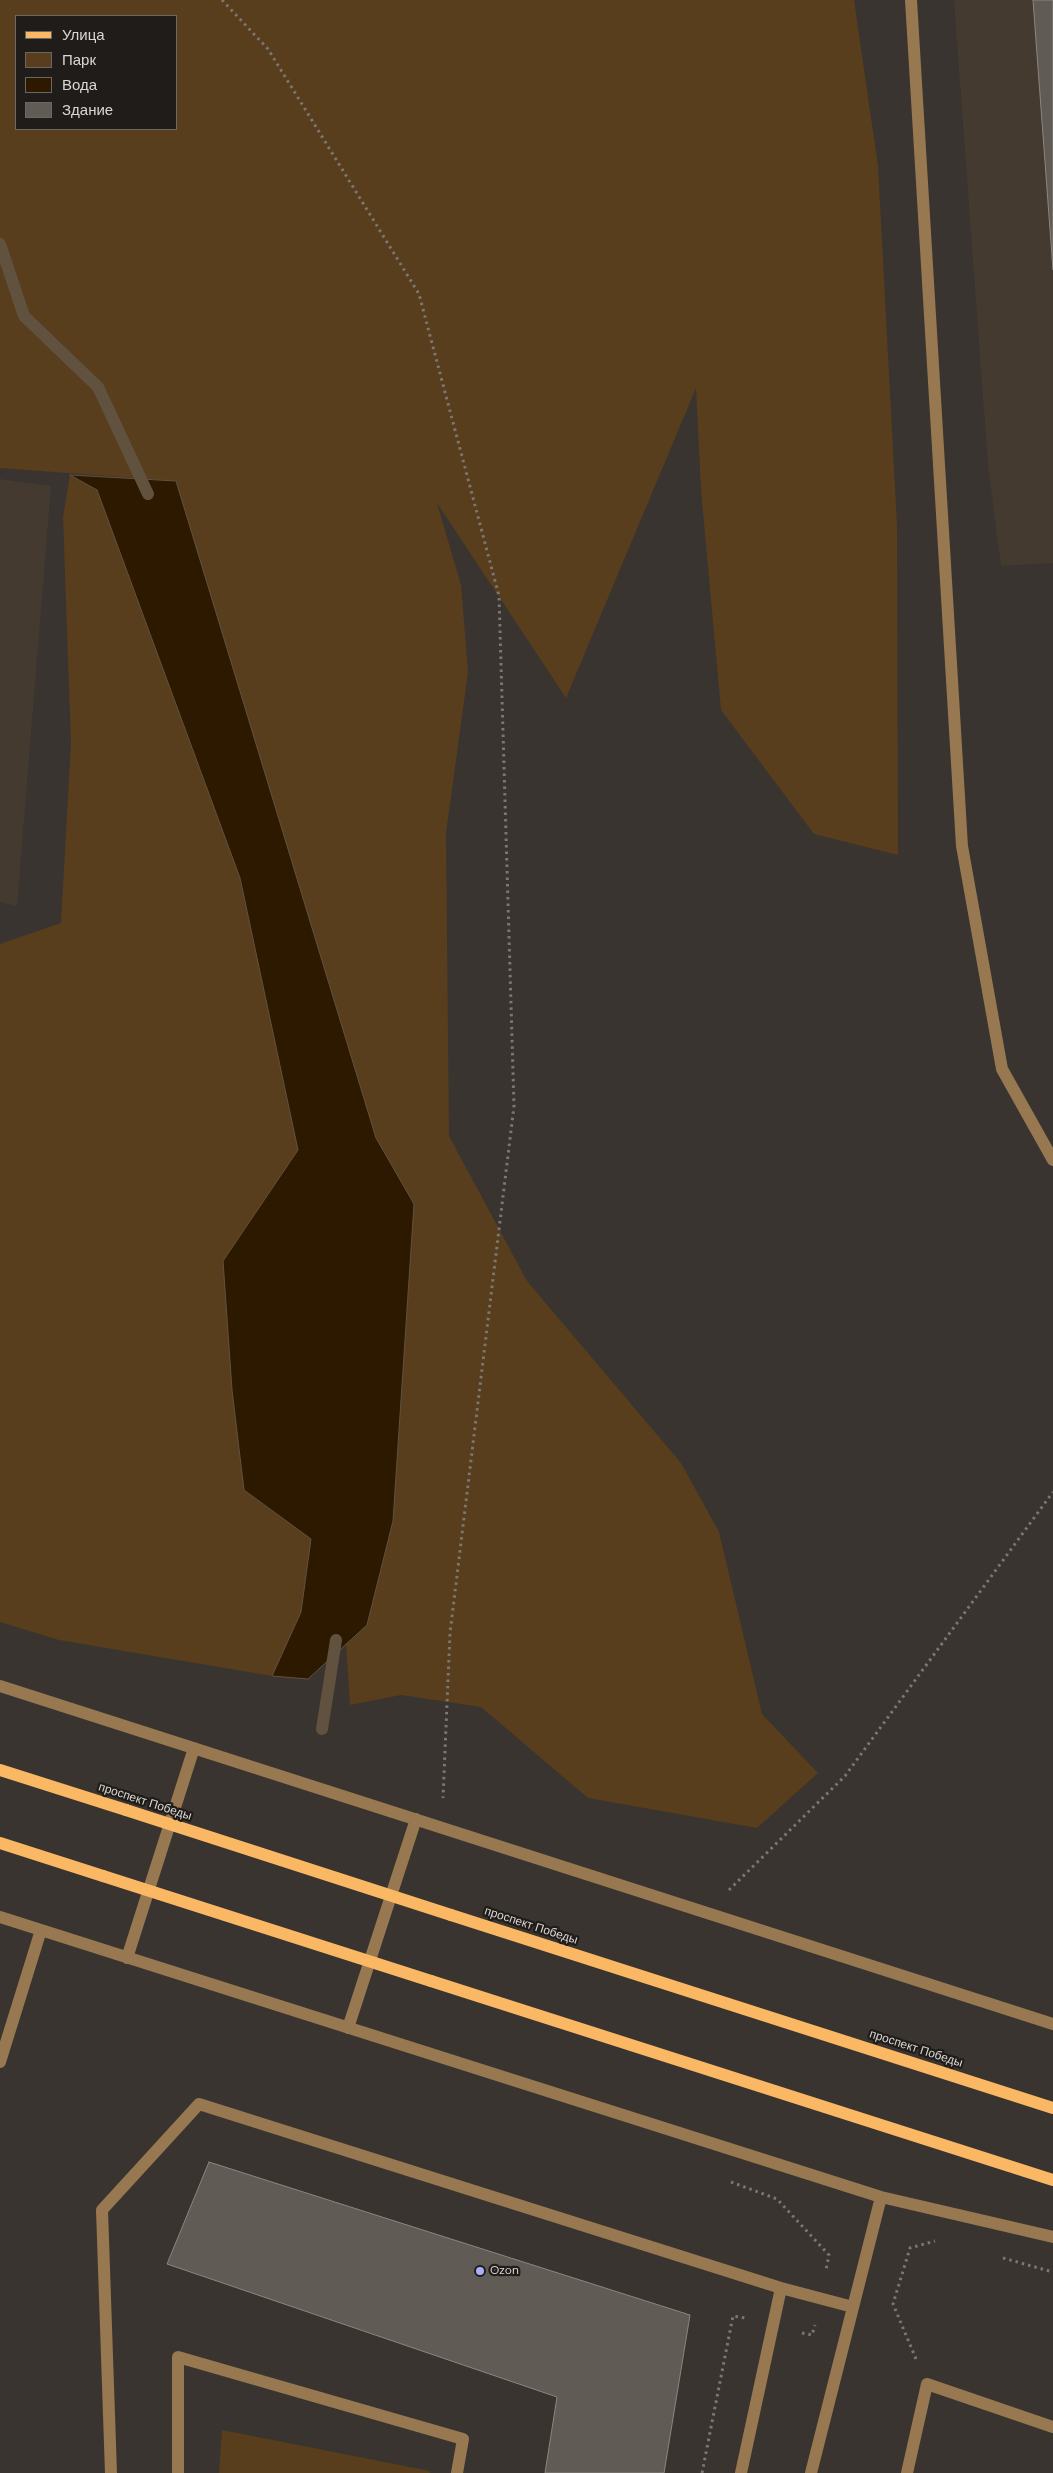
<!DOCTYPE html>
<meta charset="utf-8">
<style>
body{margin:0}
#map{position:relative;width:1053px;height:2473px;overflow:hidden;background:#39342f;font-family:"DM Sans",sans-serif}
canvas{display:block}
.legend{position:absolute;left:15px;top:15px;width:162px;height:115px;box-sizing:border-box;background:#1f1c1a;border:1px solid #6a6764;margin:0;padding:6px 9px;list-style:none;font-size:15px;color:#dad7d3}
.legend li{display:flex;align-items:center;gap:10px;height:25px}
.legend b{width:25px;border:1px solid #6a6764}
</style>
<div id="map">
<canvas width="1053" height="2473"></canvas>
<ul class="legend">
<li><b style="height:6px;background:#fbb864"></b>Улица</li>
<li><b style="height:14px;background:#583e1c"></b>Парк</li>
<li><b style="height:14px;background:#2d1900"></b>Вода</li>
<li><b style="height:14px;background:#605b55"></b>Здание</li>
</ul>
</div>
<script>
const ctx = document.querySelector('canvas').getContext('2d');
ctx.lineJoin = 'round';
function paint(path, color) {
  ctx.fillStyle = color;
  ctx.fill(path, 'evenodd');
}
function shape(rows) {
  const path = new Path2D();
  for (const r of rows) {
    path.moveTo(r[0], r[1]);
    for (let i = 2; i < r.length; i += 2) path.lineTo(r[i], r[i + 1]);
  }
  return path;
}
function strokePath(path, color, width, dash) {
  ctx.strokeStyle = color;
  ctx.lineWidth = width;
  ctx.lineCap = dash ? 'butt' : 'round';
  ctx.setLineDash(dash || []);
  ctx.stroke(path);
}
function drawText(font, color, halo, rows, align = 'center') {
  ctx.font = font + ' "DM Sans",sans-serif';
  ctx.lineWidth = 4.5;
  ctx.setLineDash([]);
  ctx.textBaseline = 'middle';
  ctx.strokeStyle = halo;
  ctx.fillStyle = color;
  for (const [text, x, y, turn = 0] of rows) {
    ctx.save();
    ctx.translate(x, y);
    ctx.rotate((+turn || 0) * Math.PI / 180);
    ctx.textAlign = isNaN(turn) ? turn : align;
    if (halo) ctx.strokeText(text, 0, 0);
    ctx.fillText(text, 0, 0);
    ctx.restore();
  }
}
paint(shape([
 [954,0,1053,0,1053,563,1001,566,988,465],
 [0,479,51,486,17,906,0,902]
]), '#443a30');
paint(shape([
 [0,0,854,0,878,166,897,525,898,855,814,834,721,710,701,490,696,388,566,698,437,503,461,585,468,672,446,833,449,1136,527,1281,681,1463,719,1532,762,1714,818,1773,757,1828,588,1798,481,1707,401,1695,350,1705,346,1644,367,1625,393,1521,414,1204,376,1138,350,1068,176,481,0,468],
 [16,16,176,16,176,129,16,129],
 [70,475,97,490,240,878,298,1150,223,1261,244,1490,311,1539,301,1612,272,1676,59,1640,0,1622,0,944,61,923,71,743,63,517],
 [222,2430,430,2471,430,2473,219,2473]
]), '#583e1c');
const water = shape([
 [70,475,176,481,376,1138,414,1204,393,1521,367,1625,308,1679,272,1676,301,1612,311,1539,244,1490,232,1390,223,1261,298,1150,240,878,97,490,70,475]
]);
paint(water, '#2d1900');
strokePath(water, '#61523f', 1);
strokePath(shape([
 [0,244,24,316,98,387,148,494],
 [322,1729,336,1640]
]), '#61523f', 12);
const building = shape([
 [1033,0,1053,0,1053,270,1033,0],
 [209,2162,690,2315,664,2473,545,2473,557,2397,167,2264,209,2162]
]);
paint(building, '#605b55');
strokePath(building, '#8c8680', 1);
strokePath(shape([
 [222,0,268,49,419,294,499,596,514,1106,450,1633,443,1798],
 [729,1890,845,1776,1053,1492],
 [731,2182,777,2199,829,2255,826,2270],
 [1003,2258,1053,2272],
 [802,2333,812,2335,815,2325],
 [916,2359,893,2304,910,2248,935,2241],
 [702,2473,733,2316,745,2318]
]), '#7b7772', 3, [2.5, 4]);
strokePath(shape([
 [911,0,962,846,1002,1069,1053,1160],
 [0,1686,1053,2024],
 [0,1917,881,2197,1053,2237],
 [127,1958,194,1748],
 [348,2028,416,1819],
 [0,2062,41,1930],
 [111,2473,102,2210,199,2104,781,2288,853,2307],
 [178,2473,178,2357,463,2439,457,2473],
 [741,2473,781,2288],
 [811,2473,881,2197],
 [907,2473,927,2384,1053,2427]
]), '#987851', 12);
strokePath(shape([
 [0,1770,126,1810],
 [0,1843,103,1876],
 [451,1915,1053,2108],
 [431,1981,1053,2180]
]), '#fbb864', 12);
strokePath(shape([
 [126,1810,451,1915],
 [103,1876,431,1981]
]), '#fbb864', 12);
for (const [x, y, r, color] of [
 [480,2271,5,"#abaffb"]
]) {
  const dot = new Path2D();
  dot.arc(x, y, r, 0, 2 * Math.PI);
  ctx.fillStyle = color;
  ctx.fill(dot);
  strokePath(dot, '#1f1c1a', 2);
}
drawText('12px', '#dad7d3', '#1f1c1a', [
 ["проспект Победы",145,1802,18],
 ["проспект Победы",531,1926,18],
 ["проспект Победы",916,2049,18]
]);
drawText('12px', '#dad7d3', '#1f1c1a', [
 ["Ozon",490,2271]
], 'left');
</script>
